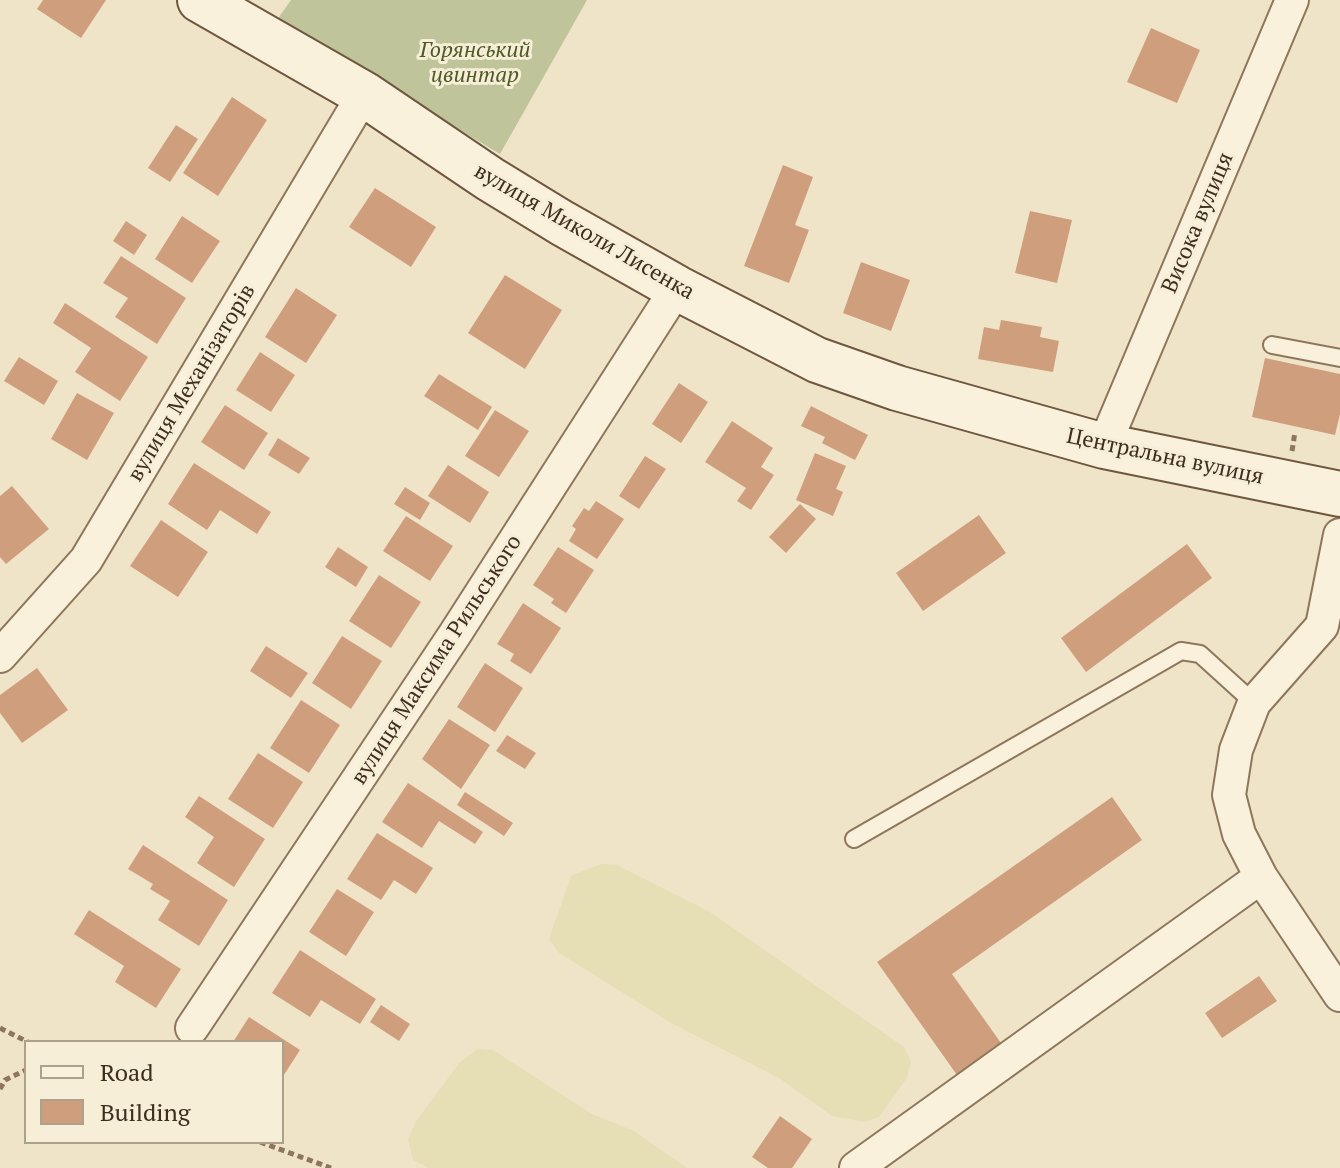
<!DOCTYPE html>
<meta charset="utf-8">
<style>
body{margin:0}
#map{position:relative;width:1340px;height:1168px;overflow:hidden;background:#f0e4c8;font-family:"PT Serif",serif}
canvas{display:block}
.legend{position:absolute;left:24px;top:1040px;width:260px;height:104px;box-sizing:border-box;background:#f7eed8;border:2px solid #ada18e;margin:0;padding:10px 14px;list-style:none;font-size:24px;color:#3d2e20}
.legend li{display:flex;align-items:center;gap:16px;height:40px}
.legend b{width:40px;border:2px solid #ada18e}
</style>
<div id="map">
<canvas width="1340" height="1168"></canvas>
<ul class="legend">
<li><b style="height:10px;background:#faf1dc"></b>Road</li>
<li><b style="height:22px;background:#cf9f7d"></b>Building</li>
</ul>
</div>
<script>
const ctx = document.querySelector('canvas').getContext('2d');
ctx.lineJoin = 'round';
function paint(path, color) {
  ctx.fillStyle = color;
  ctx.fill(path, 'evenodd');
}
function shape(rows) {
  const path = new Path2D();
  for (const r of rows) {
    path.moveTo(r[0], r[1]);
    for (let i = 2; i < r.length; i += 2) path.lineTo(r[i], r[i + 1]);
  }
  return path;
}
function strokePath(path, color, width, dash) {
  ctx.strokeStyle = color;
  ctx.lineWidth = width;
  ctx.lineCap = dash ? 'butt' : 'round';
  ctx.setLineDash(dash || []);
  ctx.stroke(path);
}
function drawText(font, color, halo, rows, align = 'center') {
  ctx.font = font + ' "PT Serif",serif';
  ctx.lineWidth = 6;
  ctx.setLineDash([]);
  ctx.textBaseline = 'middle';
  ctx.strokeStyle = halo;
  ctx.fillStyle = color;
  for (const [text, x, y, turn = 0] of rows) {
    ctx.save();
    ctx.translate(x, y);
    ctx.rotate((+turn || 0) * Math.PI / 180);
    ctx.textAlign = isNaN(turn) ? turn : align;
    if (halo) ctx.strokeText(text, 0, 0);
    ctx.fillText(text, 0, 0);
    ctx.restore();
  }
}
paint(shape([
 [601,864,617,865,710,912,904,1047,911,1062,907,1078,879,1117,864,1122,832,1116,779,1078,673,1024,559,953,549,939,571,876],
 [478,1049,493,1050,592,1114,634,1131,687,1168,429,1168,413,1160,408,1139,417,1120,460,1062]
]), '#e6deb5');
paint(shape([
 [291,0,587,0,500,154,277,20]
]), '#bfc49a');
paint(shape([
 [43,0,106,0,81,38,37,9],
 [1151,28,1200,50,1177,103,1127,82],
 [232,97,267,120,218,196,183,173],
 [176,125,198,139,170,182,148,168],
 [783,165,813,177,795,225,809,230,789,283,744,266],
 [375,188,436,227,411,267,349,227],
 [1030,211,1072,220,1057,283,1015,273],
 [182,216,220,241,192,283,155,259],
 [126,221,147,235,134,255,113,241],
 [121,256,186,298,157,344,115,317,128,298,103,283],
 [861,262,910,280,891,331,843,313],
 [505,275,562,310,525,369,468,333],
 [296,288,337,315,306,363,265,337],
 [65,303,148,357,120,401,75,372,91,348,53,323],
 [1001,320,1042,327,1040,337,1059,341,1053,372,978,359,984,327,999,330],
 [260,352,295,375,271,412,236,390],
 [19,357,58,381,44,405,4,381],
 [1265,358,1340,374,1340,414,1335,435,1252,417],
 [439,374,492,407,478,430,424,396],
 [679,383,708,402,681,443,652,424],
 [77,393,114,413,87,460,51,439],
 [225,405,268,433,244,470,201,442],
 [811,406,868,435,855,460,822,443,825,437,801,426],
 [495,410,529,431,499,477,465,456],
 [732,421,773,448,761,467,774,475,751,510,737,501,746,488,705,462],
 [278,438,310,458,299,474,268,455],
 [815,453,846,466,836,489,843,492,833,516,796,500],
 [645,456,666,469,639,509,619,496],
 [194,463,271,512,257,534,220,510,207,530,168,504],
 [448,465,489,492,470,523,428,496],
 [12,486,49,529,6,564,0,557,0,496],
 [405,487,430,503,420,520,394,504],
 [596,501,624,519,597,559,569,541,576,529,572,526,584,508,589,511],
 [800,504,816,519,786,553,769,537],
 [979,515,1006,553,923,611,896,573],
 [406,516,453,546,430,581,383,551],
 [161,520,208,552,178,597,130,566],
 [1187,544,1212,578,1086,672,1061,638],
 [338,547,368,567,356,587,325,567],
 [558,547,594,570,566,613,551,603,554,599,533,585],
 [379,575,421,602,391,648,349,621],
 [523,603,561,628,531,674,510,661,514,654,497,644],
 [342,636,382,661,351,709,312,683],
 [266,646,308,673,291,698,250,671],
 [485,663,523,688,495,732,457,707],
 [37,668,68,710,22,743,0,713,0,695],
 [301,700,340,725,309,773,270,748],
 [449,719,490,745,461,789,422,759],
 [507,735,536,753,525,769,496,751],
 [258,753,303,782,273,828,228,799],
 [408,783,483,832,475,844,439,821,422,848,382,822],
 [465,792,513,823,504,836,457,805],
 [199,796,265,839,234,887,197,863,214,837,185,817],
 [1112,797,1142,840,952,974,1001,1043,957,1075,877,962],
 [377,833,433,868,416,894,394,880,381,900,347,879],
 [143,845,228,900,199,946,158,920,170,901,150,889,153,884,128,869],
 [337,889,374,912,346,956,309,932],
 [89,910,181,969,156,1008,115,982,124,966,74,934],
 [300,950,376,999,360,1024,321,1000,310,1017,272,993],
 [1259,976,1277,1001,1222,1038,1205,1013],
 [381,1005,410,1024,399,1041,370,1022],
 [249,1017,300,1050,282,1078,282,1042,233,1042],
 [780,1116,812,1139,792,1168,768,1168,752,1157]
]), '#cf9f7d');
const lane = shape([
 [1272,345,1340,358],
 [854,839,1181,651,1200,654,1254,703]
]);
const street = shape([
 [1104,446,1292,0],
 [1340,535,1322,626,1254,703,1236,750,1229,795,1239,834,1261,877,1340,995],
 [0,656,86,560,364,94],
 [192,1028,455,634,677,288],
 [856,1168,1261,877]
]);
const secondary = shape([
 [200,0,364,94,490,179,562,223,677,288,817,360,897,388,1104,446,1340,494]
]);
strokePath(lane, '#8d765c', 20);
strokePath(street, '#8d765c', 36);
strokePath(secondary, '#6f573f', 48);
strokePath(shape([
 [1292,451,1295,432],
 [0,1028,28,1042],
 [0,1089,5,1080,26,1070],
 [260,1142,331,1168]
]), '#8d765c', 5, [6, 4]);
strokePath(lane, '#faf1dc', 16);
strokePath(street, '#faf1dc', 32);
strokePath(secondary, '#faf1dc', 44);
drawText('italic 22px', '#4d5a26', '#f7eed8', [
 ["Горянський",475,51],
 ["цвинтар",475,76]
]);
drawText('22px', '#3d2e20', '#f7eed8', [
 ["Висока вулиця",1198,223,-67],
 ["вулиця Миколи Лисенка",584,232,30],
 ["вулиця Механізаторів",192,383,-59],
 ["Центральна вулиця",1165,457,12],
 ["вулиця Максима Рильського",437,660,-57]
]);
</script>
